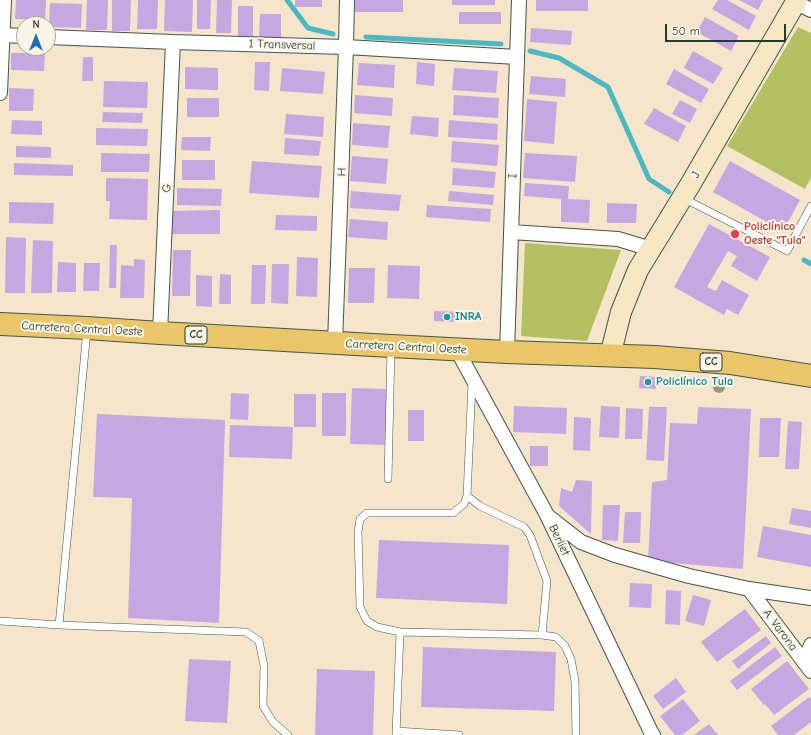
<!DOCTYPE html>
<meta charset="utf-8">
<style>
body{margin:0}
#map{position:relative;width:811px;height:735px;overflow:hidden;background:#f5e5cb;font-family:"Comic Neue",sans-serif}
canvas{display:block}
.north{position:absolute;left:16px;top:16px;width:40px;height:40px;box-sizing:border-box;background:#fcf5e5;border:1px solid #a4ab9e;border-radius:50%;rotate:0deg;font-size:11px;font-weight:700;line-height:16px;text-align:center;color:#1f3d34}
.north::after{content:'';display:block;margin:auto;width:14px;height:18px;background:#1f6fb2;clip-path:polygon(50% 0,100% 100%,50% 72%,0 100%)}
.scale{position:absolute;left:665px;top:24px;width:121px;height:18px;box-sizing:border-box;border:2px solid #1f3d34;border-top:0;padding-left:5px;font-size:12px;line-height:14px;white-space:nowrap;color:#1f3d34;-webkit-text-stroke:3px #fcf5e5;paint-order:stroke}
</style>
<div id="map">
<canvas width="811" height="735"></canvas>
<div class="north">N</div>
<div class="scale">50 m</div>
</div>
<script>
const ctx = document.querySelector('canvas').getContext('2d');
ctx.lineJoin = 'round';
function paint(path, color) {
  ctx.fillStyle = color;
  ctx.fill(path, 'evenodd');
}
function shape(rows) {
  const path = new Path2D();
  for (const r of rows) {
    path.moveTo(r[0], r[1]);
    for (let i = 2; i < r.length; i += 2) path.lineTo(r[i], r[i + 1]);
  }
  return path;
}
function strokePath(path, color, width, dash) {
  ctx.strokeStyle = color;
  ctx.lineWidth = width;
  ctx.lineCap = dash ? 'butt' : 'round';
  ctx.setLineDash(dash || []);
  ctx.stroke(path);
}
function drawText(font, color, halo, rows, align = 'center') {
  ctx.font = font + ' "Comic Neue",sans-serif';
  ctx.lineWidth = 4;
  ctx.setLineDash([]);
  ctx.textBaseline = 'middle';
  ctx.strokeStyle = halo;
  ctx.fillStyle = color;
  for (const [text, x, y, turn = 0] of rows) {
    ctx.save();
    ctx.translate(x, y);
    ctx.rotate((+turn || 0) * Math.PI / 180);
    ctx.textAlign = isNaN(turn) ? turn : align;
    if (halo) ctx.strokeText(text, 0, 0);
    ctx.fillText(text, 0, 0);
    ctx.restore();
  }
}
paint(shape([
 [798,27,811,33,811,178,805,189,727,146],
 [525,243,621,250,587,341,521,336]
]), '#b3c062');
strokePath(shape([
 [287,0,308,28,333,34],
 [366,37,501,44],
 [530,51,559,58,608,87,649,179,669,192],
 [804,260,811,264]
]), '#4bb9c4', 5);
paint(shape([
 [16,0,46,0,45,20,15,19],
 [87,0,108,0,107,30,86,30],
 [112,0,131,0,130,31,112,31],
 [138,0,158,0,157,29,137,29],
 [165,0,193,0,192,32,164,31],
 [197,0,211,0,210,29,197,29],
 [217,0,232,0,231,33,216,33],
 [295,0,322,0,322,7,295,7],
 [355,0,403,0,403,12,355,12],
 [452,0,495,0,495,5,452,5],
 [536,0,588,0,588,11,536,11],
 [718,0,727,0,756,16,749,30,712,9],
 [739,0,763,0,758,10],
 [50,3,82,4,81,28,49,27],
 [238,6,253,6,253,37,238,37],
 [459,12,501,12,501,24,459,24],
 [260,14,281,14,281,38,259,37],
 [705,17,739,36,731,51,697,32],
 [531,28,572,31,571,45,530,42],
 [693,51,723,68,713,84,684,68],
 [11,53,45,53,44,71,11,70],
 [83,57,93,57,93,81,82,81],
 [255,62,270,62,269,91,254,90],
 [417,62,435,64,434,86,416,84],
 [359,63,395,65,394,88,357,85],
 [185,67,218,68,218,90,185,89],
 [282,68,325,72,323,94,280,91],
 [454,68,498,71,496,93,452,90],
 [674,69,709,89,701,103,666,84],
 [531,76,566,79,565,97,529,94],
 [104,81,148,82,147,108,103,107],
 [9,88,34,89,33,111,9,111],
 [355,95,393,98,392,116,354,113],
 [454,95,499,98,498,118,453,115],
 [187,98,219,98,219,117,187,117],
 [527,99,557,102,554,144,524,141],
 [680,100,697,109,690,123,672,114],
 [654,108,686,126,678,142,644,124],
 [103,112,143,113,142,123,102,122],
 [286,114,324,117,323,137,284,134],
 [412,116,439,118,438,137,410,134],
 [12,120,42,121,42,135,11,134],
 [449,120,498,124,497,140,448,137],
 [353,123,390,126,388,148,352,145],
 [96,128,148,129,147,146,96,145],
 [182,137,211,137,210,151,181,150],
 [285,138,321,141,319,156,284,154],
 [452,141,499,145,497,166,451,162],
 [16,146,51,147,51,158,16,157],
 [101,153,150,154,149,172,101,172],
 [525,153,577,156,575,182,523,178],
 [352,156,388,159,386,184,350,181],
 [182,160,215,160,215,180,182,180],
 [252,161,322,166,319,198,249,193],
 [730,161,800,200,783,231,713,192],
 [14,163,73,165,73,176,14,175],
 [453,168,496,172,494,188,452,185],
 [106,178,148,179,147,220,109,219,110,201,106,201],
 [525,183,569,186,568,199,590,200,589,223,561,222,561,199,524,196],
 [177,188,222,189,221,206,177,205],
 [351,191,401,195,399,211,350,208],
 [449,191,494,195,493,205,448,201],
 [9,202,54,203,53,224,9,223],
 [607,203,637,204,636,223,607,223],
 [427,205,491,209,490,222,426,217],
 [220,210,220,234,172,234,171,211],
 [276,215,317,216,317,231,275,230],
 [350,219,388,222,387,240,348,237],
 [709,224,770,257,757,281,731,266,737,256,728,251,707,287,716,291,722,280,749,295,738,315,727,309,724,315,674,287],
 [6,237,26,238,25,293,5,293],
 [33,240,53,241,52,293,31,293],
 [110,245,117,245,116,288,109,288],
 [173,250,191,250,190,296,172,296],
 [297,257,318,258,317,297,296,296],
 [134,259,145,260,144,298,120,298,121,265,134,266],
 [58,262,76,263,76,292,57,292],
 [84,263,100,263,99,291,83,291],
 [272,264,289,264,288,304,271,303],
 [252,265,266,265,265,304,251,304],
 [388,265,420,266,419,299,387,298],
 [349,268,375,268,374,303,348,303],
 [220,274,231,275,231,304,219,304],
 [196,275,212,276,212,307,196,306],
 [434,311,461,312,460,322,434,321],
 [640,376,657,377,656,389,639,388],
 [352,388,387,389,385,445,350,444],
 [231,393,249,394,248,420,230,419],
 [322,393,346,393,346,436,322,436],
 [294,394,316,394,316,427,294,427],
 [514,406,567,408,566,434,513,432],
 [601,406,620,407,619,438,599,437],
 [649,407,667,407,664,461,646,460],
 [698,407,751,409,743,569,648,561,652,482,667,480,670,423,697,424],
 [626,408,643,409,642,439,625,439],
 [408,410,424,410,424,441,408,441],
 [97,414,225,420,219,623,128,618,132,498,93,497],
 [574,417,591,418,590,451,573,450],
 [760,418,781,418,779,457,759,457],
 [788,421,802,422,799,469,785,469],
 [230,425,293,427,292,459,229,457],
 [530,446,548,446,548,466,530,466],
 [576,480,592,481,591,534,559,506,561,488,572,492],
 [603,505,620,505,618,541,602,540],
 [792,508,811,511,811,528,789,524],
 [625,512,641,512,640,543,623,543],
 [763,526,811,535,811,567,757,557],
 [379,540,509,545,507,604,376,598],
 [630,583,652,584,651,608,629,607],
 [666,590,681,591,680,625,665,624],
 [693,595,711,600,704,626,685,621],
 [745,609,761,630,717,662,701,642],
 [766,636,771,643,738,669,732,661],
 [423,647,556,652,554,711,421,707],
 [775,647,782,656,737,690,730,681],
 [189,659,231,661,227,723,185,721],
 [787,661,809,689,774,715,765,704,764,705,751,689],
 [317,669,375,671,373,735,315,735],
 [676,678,686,692,663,709,653,696],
 [809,697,811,699,811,722,794,735,778,735,771,726],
 [683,699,700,721,682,735,675,735,660,716],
 [709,724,718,735,694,735]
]), '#c7a7e2');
const lane = shape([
 [683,198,787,251,811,206],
 [472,383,467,496,464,504,453,513,367,513,360,519,358,532,360,607,367,621,377,627,400,632,542,635,556,637,565,646,571,659,575,681,576,735],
 [388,479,391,348],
 [467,496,480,506,524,527,530,535,547,581,542,635],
 [0,621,59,625,87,330],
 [59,625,246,632,259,641,264,666,263,706,273,722,288,735],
 [396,731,459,735],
 [396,735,400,632]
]);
const street = shape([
 [795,2,811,10],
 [2,35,24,36],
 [48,37,173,42,346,47,517,57],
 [0,93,4,0],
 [511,232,618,239,651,249],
 [160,333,173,42],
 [335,343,346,47,347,0],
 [457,350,547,515,651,732,653,735],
 [507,352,519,0],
 [549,517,581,542,615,555,689,576,749,589,811,598],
 [749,589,811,671],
 [804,662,811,645]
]);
const secondary = shape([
 [610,356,621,312,638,270,690,185,797,0]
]);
const primary = shape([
 [0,324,87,328,160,333,391,346,507,352,655,357,730,363,811,376]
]);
strokePath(lane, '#3f564b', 8);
strokePath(street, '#3f564b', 16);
strokePath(secondary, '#3f564b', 22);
strokePath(primary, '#3f564b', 24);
strokePath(lane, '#fff', 7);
strokePath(street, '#fff', 14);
strokePath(secondary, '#f7e8c3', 20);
strokePath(primary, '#ebc669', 22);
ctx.fillStyle = '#949b7f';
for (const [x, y] of [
 [719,387]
]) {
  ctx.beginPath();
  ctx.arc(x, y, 6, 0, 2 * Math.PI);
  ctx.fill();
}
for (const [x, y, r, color] of [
 [735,234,5,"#e0444e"],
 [447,317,4,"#0f9aa8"],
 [648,382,4,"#0f9aa8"]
]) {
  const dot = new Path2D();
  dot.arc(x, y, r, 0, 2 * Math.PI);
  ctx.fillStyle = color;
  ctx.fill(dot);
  strokePath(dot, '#fcf5e5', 1.5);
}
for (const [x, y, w] of [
 [196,335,22],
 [711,362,22]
]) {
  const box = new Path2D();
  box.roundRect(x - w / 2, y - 9, w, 18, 3);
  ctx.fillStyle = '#fcf5e5';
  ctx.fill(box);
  strokePath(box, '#1f3d34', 1);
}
drawText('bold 11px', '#1f3d34', null, [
 ["CC",196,335],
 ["CC",711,362]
]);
drawText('12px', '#1f3d34', '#fcf5e5', [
 ["1 Transversal",282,45,2],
 ["H",342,172,-88],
 ["J",696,175,-60],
 ["I",513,176,-88],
 ["G",167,188,-88],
 ["Carretera Central Oeste",82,329,3],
 ["Carretera Central Oeste",406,347,3],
 ["Berliet",559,540,64],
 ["A. Varona",780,630,53]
]);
drawText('bold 12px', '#be3a42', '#fcf5e5', [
 ["Policlínico",744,227],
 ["Oeste \"Tula\"",744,241]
], 'left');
drawText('bold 12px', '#0d838f', '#fcf5e5', [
 ["INRA",455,317],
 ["Policlínico Tula",656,382]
], 'left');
</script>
